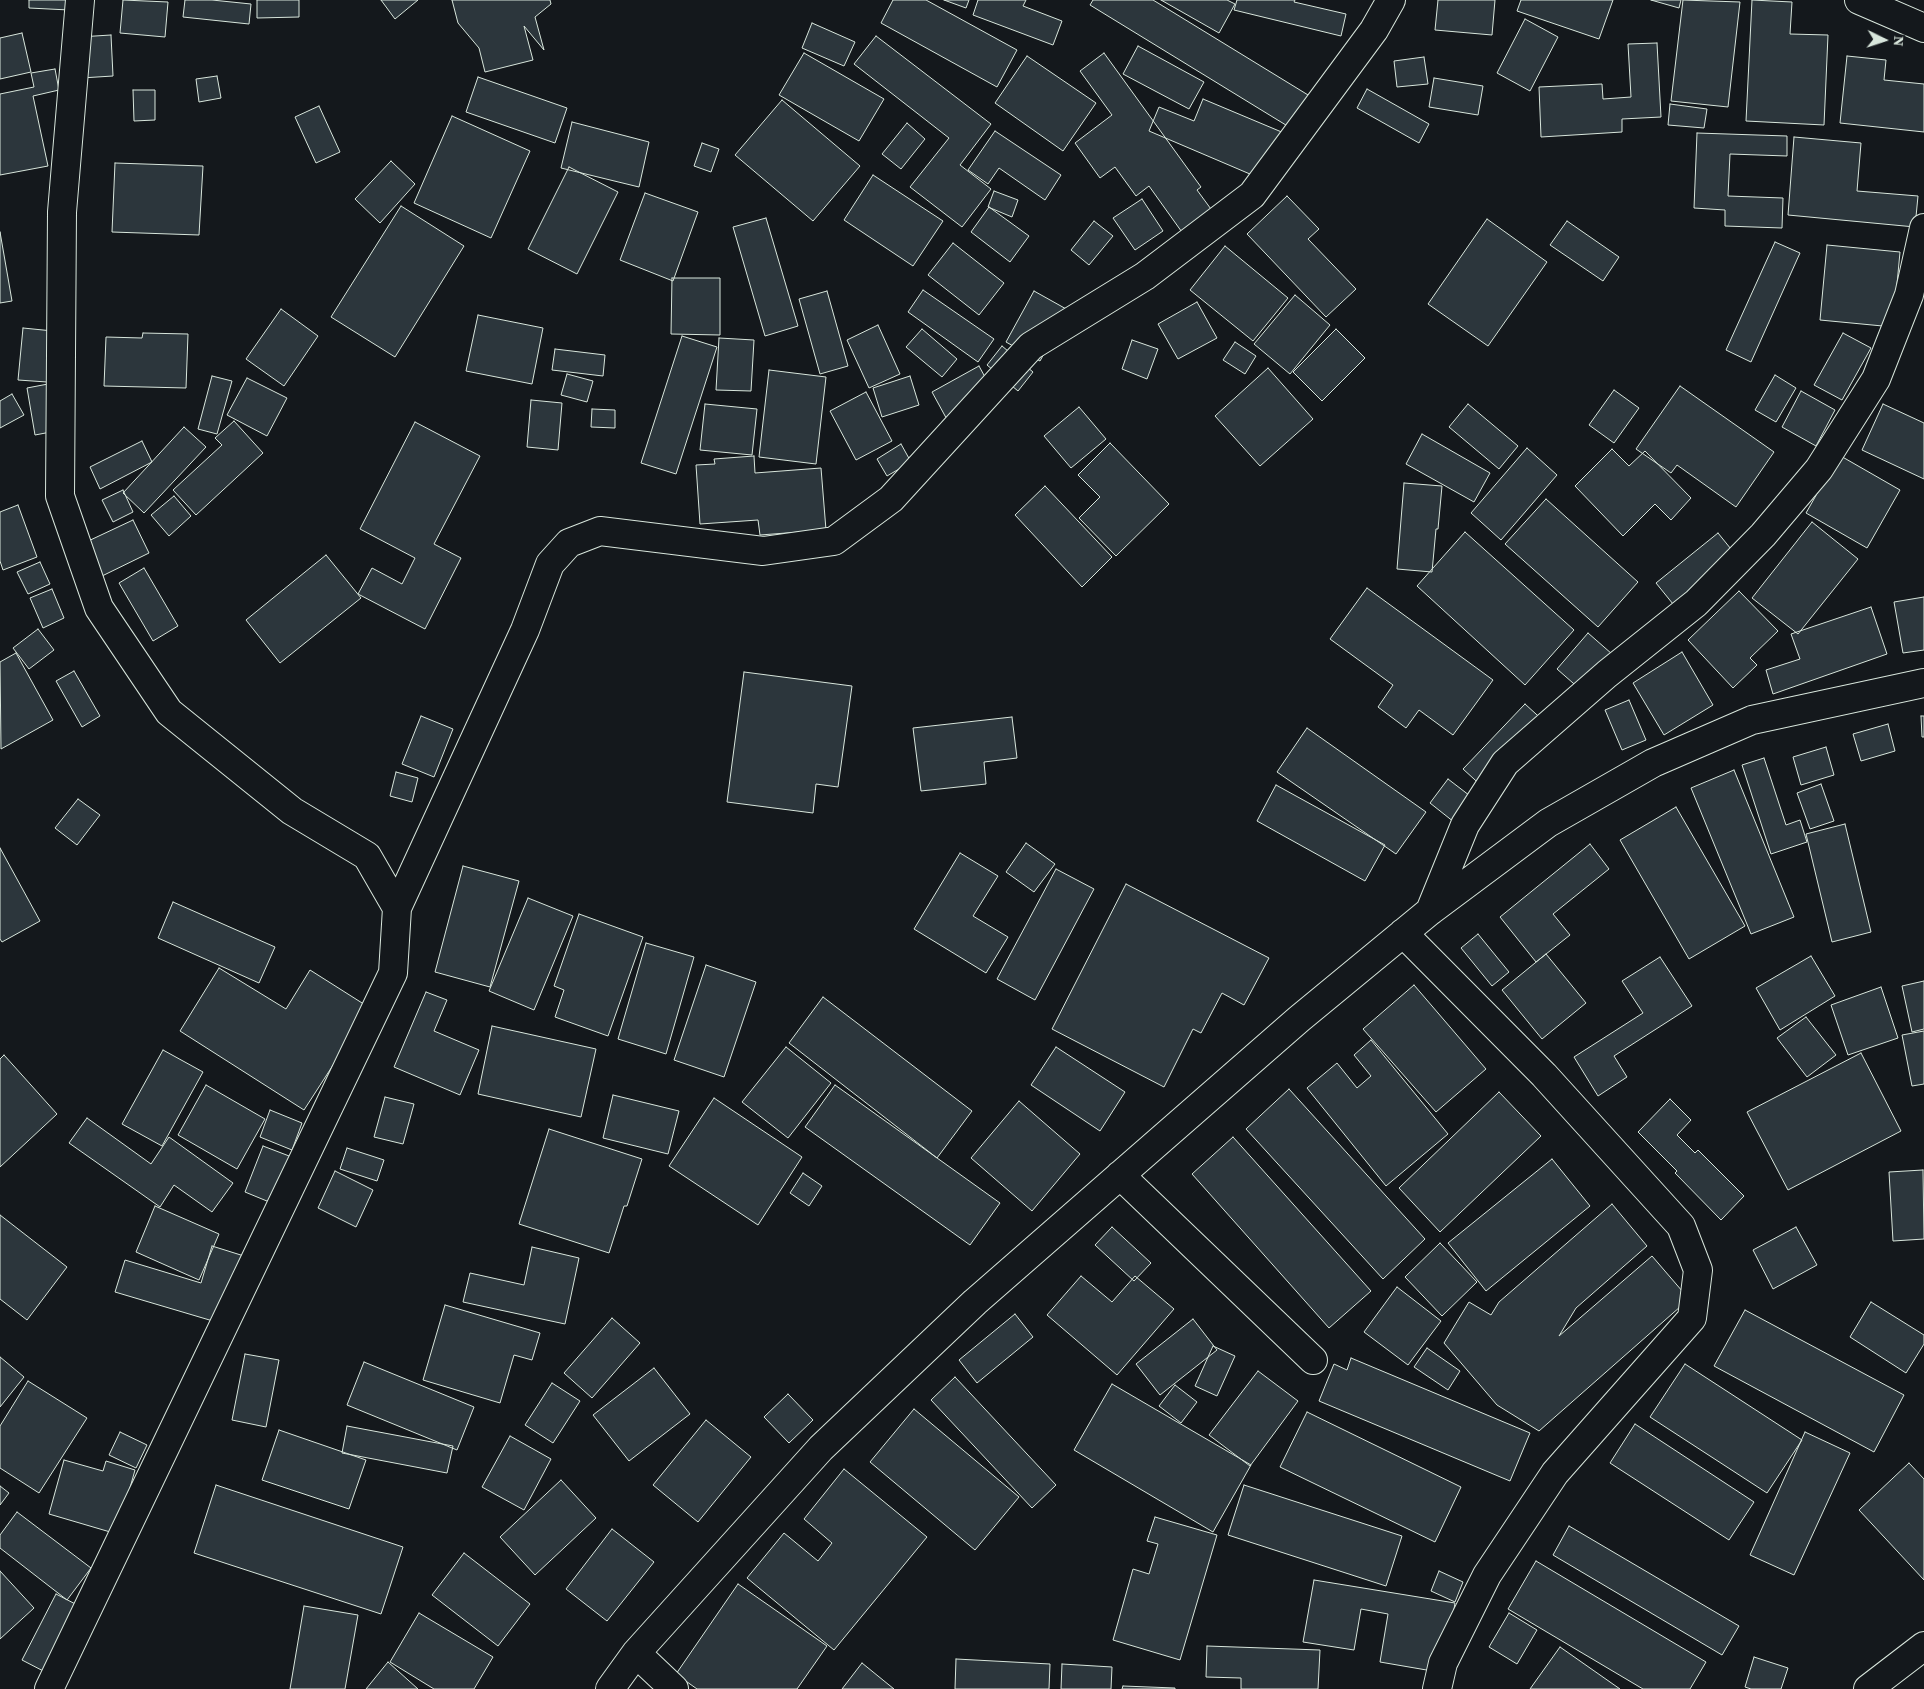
<!DOCTYPE html>
<style>
body{margin:0}
#map{position:relative;width:1924px;height:1689px;overflow:hidden;background:#14181c;font-family:"Source Serif 4",serif}
canvas{display:block}
.north{position:absolute;left:1859px;top:15px;width:50px;height:50px;-webkit-text-stroke:4px #14181c;paint-order:stroke;rotate:94deg;font-size:14px;font-weight:700;line-height:20px;text-align:center;color:#d8e6dc}
.north::after{content:'';display:block;margin:auto;width:18px;height:22px;background:#d8e6dc;clip-path:polygon(50% 0,100% 100%,50% 72%,0 100%)}
</style>
<div id="map">
<canvas width="1924" height="1689"></canvas>
<div class="north">N</div>
</div>
<script>
const ctx = document.querySelector('canvas').getContext('2d');
ctx.lineJoin = 'round';
function paint(path, color) {
  ctx.fillStyle = color;
  ctx.fill(path, 'evenodd');
}
function shape(rows) {
  const path = new Path2D();
  for (const r of rows) {
    path.moveTo(r[0], r[1]);
    for (let i = 2; i < r.length; i += 2) path.lineTo(r[i], r[i + 1]);
  }
  return path;
}
function strokePath(path, color, width, dash) {
  ctx.strokeStyle = color;
  ctx.lineWidth = width;
  ctx.lineCap = dash ? 'butt' : 'round';
  ctx.setLineDash(dash || []);
  ctx.stroke(path);
}
const building = shape([
 [29,0,70,0,69,10,29,8,29,0],
 [123,0,168,2,165,37,120,33,123,0],
 [185,0,212,0,251,4,249,24,183,17,185,0],
 [257,0,299,0,299,17,257,18,257,0],
 [381,0,418,0,395,19,381,0],
 [452,0,550,0,551,4,535,17,544,50,524,26,533,60,485,72,479,48,458,23,452,0],
 [893,0,926,0,1017,50,997,87,881,23,893,0],
 [944,0,969,0,966,8,944,0],
 [978,0,1026,0,1023,6,1062,21,1053,45,973,15,978,0],
 [1093,0,1153,0,1313,98,1294,130,1090,5,1093,0],
 [1161,0,1227,0,1235,4,1219,33,1161,0],
 [1237,0,1295,0,1294,2,1346,14,1341,36,1234,10,1237,0],
 [1438,0,1495,0,1492,35,1435,30,1438,0],
 [1521,0,1613,0,1599,39,1517,11,1521,0],
 [1651,0,1681,0,1679,8,1651,0],
 [1683,0,1740,2,1728,107,1671,101,1683,0],
 [1752,0,1792,2,1790,34,1828,35,1824,125,1746,121,1752,0],
 [1525,19,1558,37,1530,91,1497,73,1525,19],
 [812,23,855,42,844,66,802,48,812,23],
 [22,33,31,72,0,79,0,38,22,33],
 [111,35,113,76,81,78,79,37,111,35],
 [876,36,991,124,960,165,991,189,962,227,910,187,949,138,854,64,876,36],
 [1657,43,1661,117,1622,119,1622,132,1541,137,1539,87,1602,84,1603,99,1631,97,1628,44,1657,43],
 [1138,46,1204,82,1189,109,1123,74,1138,46],
 [804,53,884,99,859,141,779,95,804,53],
 [1104,53,1201,187,1197,190,1219,220,1189,242,1149,186,1136,196,1115,167,1100,178,1075,143,1112,115,1080,71,1104,53],
 [1027,56,1096,103,1063,151,995,103,1027,56],
 [1847,56,1886,60,1884,80,1924,84,1924,132,1840,123,1847,56],
 [1424,57,1428,84,1397,87,1394,61,1424,57],
 [55,69,59,90,33,96,48,166,0,175,0,94,34,87,31,73,55,69],
 [217,76,221,98,199,102,196,79,217,76],
 [478,77,567,108,555,143,466,112,478,77],
 [1434,78,1483,86,1478,115,1429,107,1434,78],
 [1367,89,1429,124,1419,143,1357,108,1367,89],
 [133,90,155,90,155,120,134,121,133,90],
 [1203,99,1284,133,1264,180,1149,131,1159,107,1194,121,1203,99],
 [782,100,860,166,813,221,735,155,782,100],
 [1670,104,1707,109,1704,128,1668,125,1670,104],
 [319,106,340,152,316,163,295,117,319,106],
 [452,116,530,151,491,238,414,203,452,116],
 [572,122,649,142,639,187,561,168,572,122],
 [907,123,925,139,901,169,882,154,907,123],
 [995,131,1061,175,1045,200,999,168,988,184,968,170,995,131],
 [1697,133,1787,136,1787,156,1730,154,1728,196,1783,198,1782,228,1725,226,1725,210,1694,208,1697,133],
 [1794,137,1861,143,1857,191,1918,196,1915,227,1788,215,1794,137],
 [702,143,719,149,711,172,694,166,702,143],
 [391,161,415,184,380,223,355,199,391,161],
 [115,163,203,166,199,235,112,232,115,163],
 [569,167,618,192,577,274,528,249,569,167],
 [873,175,943,221,913,266,844,220,873,175],
 [994,191,1018,200,1012,217,988,207,994,191],
 [645,193,698,212,673,281,620,260,645,193],
 [1287,196,1319,229,1308,239,1356,289,1326,317,1247,234,1287,196],
 [1142,199,1163,231,1135,250,1113,218,1142,199],
 [401,206,464,246,395,357,331,317,401,206],
 [989,207,1029,236,1010,262,971,232,989,207],
 [766,218,798,326,765,336,733,227,766,218],
 [1487,219,1547,262,1488,346,1428,304,1487,219],
 [1094,221,1113,236,1089,265,1071,250,1094,221],
 [1567,221,1619,257,1603,281,1550,245,1567,221],
 [0,232,12,301,0,303,0,232],
 [1775,242,1800,253,1751,362,1726,350,1775,242],
 [953,243,1004,283,979,315,928,275,953,243],
 [1827,245,1900,252,1893,327,1820,320,1827,245],
 [1225,246,1288,298,1253,341,1190,290,1225,246],
 [672,278,720,278,720,335,671,334,672,278],
 [923,290,994,339,978,362,908,312,923,290],
 [827,291,848,366,820,374,799,299,827,291],
 [1034,291,1068,310,1040,361,1006,342,1034,291],
 [1295,295,1330,325,1290,374,1254,344,1295,295],
 [1197,302,1217,338,1178,359,1158,324,1197,302],
 [281,309,318,336,284,386,246,359,281,309],
 [478,315,543,328,532,384,466,371,478,315],
 [878,325,900,374,869,388,847,340,878,325],
 [23,328,53,331,47,382,18,380,23,328],
 [922,329,957,359,942,377,906,347,922,329],
 [1336,329,1365,358,1322,401,1293,372,1336,329],
 [143,333,188,334,186,388,104,386,106,337,142,338,143,333],
 [1843,333,1871,348,1842,400,1814,385,1843,333],
 [682,336,717,347,676,474,641,463,682,336],
 [719,338,754,340,751,391,716,390,719,338],
 [1132,340,1158,349,1147,379,1122,369,1132,340],
 [1235,342,1256,356,1245,374,1223,360,1235,342],
 [1002,346,1033,372,1018,391,987,365,1002,346],
 [555,349,605,355,603,376,552,370,555,349],
 [979,366,997,399,950,425,932,392,979,366],
 [1268,368,1313,419,1260,466,1215,416,1268,368],
 [769,370,826,377,816,464,759,457,769,370],
 [567,374,593,381,587,402,561,395,567,374],
 [1775,375,1796,388,1776,422,1755,410,1775,375],
 [212,376,232,381,217,434,198,429,212,376],
 [910,376,919,405,882,417,873,388,910,376],
 [247,378,287,398,267,436,227,415,247,378],
 [48,384,56,431,35,435,27,388,48,384],
 [1680,386,1774,452,1736,507,1677,465,1671,473,1636,449,1680,386],
 [1614,390,1639,408,1614,443,1589,425,1614,390],
 [1801,391,1835,410,1816,446,1782,427,1801,391],
 [866,392,892,441,856,460,830,411,866,392],
 [12,394,24,415,0,428,0,401,12,394],
 [531,400,562,403,558,450,527,447,531,400],
 [705,404,757,409,752,455,700,450,705,404],
 [1468,404,1518,446,1499,469,1449,427,1468,404],
 [1883,404,1924,423,1924,479,1862,450,1883,404],
 [1079,407,1106,439,1071,468,1044,436,1079,407],
 [592,409,615,410,615,428,591,427,592,409],
 [234,421,263,453,196,515,173,490,222,445,215,438,234,421],
 [415,422,480,456,434,544,461,558,425,629,358,594,372,568,402,584,415,558,360,529,415,422],
 [184,427,206,447,144,513,123,493,184,427],
 [1422,434,1490,473,1474,502,1406,464,1422,434],
 [142,441,152,462,100,489,90,467,142,441],
 [1110,443,1169,504,1116,556,1079,518,1100,497,1078,475,1110,443],
 [901,444,911,462,887,476,877,459,901,444],
 [1527,448,1557,475,1501,540,1471,513,1527,448],
 [1612,449,1629,466,1645,451,1691,498,1671,520,1655,504,1623,536,1575,486,1612,449],
 [1839,455,1900,490,1867,548,1806,513,1839,455],
 [754,456,755,473,821,468,826,530,760,535,758,520,700,524,696,465,715,464,714,459,754,456],
 [1404,483,1442,486,1438,529,1436,529,1432,572,1397,569,1404,483],
 [1045,486,1112,557,1082,587,1015,515,1045,486],
 [123,490,133,512,113,522,102,500,123,490],
 [174,496,191,516,169,536,151,515,174,496],
 [1546,499,1638,582,1598,627,1505,544,1546,499],
 [18,505,37,557,3,570,0,561,0,512,18,505],
 [133,520,149,553,100,577,84,543,133,520],
 [1812,522,1858,559,1798,634,1752,598,1812,522],
 [1465,532,1574,630,1525,685,1417,586,1465,532],
 [1718,533,1735,554,1673,604,1656,583,1718,533],
 [326,555,361,598,280,663,246,620,326,555],
 [40,562,50,584,28,594,17,572,40,562],
 [144,568,178,626,153,641,119,583,144,568],
 [1367,588,1493,680,1453,735,1419,710,1406,728,1378,707,1393,685,1330,639,1367,588],
 [52,589,64,618,43,628,30,598,52,589],
 [1739,591,1778,631,1750,658,1757,665,1733,688,1688,640,1739,591],
 [1924,597,1924,650,1903,653,1894,602,1924,597],
 [1871,607,1887,654,1773,694,1766,670,1800,659,1791,634,1871,607],
 [38,629,54,650,29,669,13,648,38,629],
 [1588,633,1612,654,1581,690,1557,669,1588,633],
 [1682,652,1713,705,1664,735,1633,683,1682,652],
 [16,653,53,720,1,749,0,662,16,653],
 [74,671,100,716,82,727,56,681,74,671],
 [744,672,852,686,838,787,816,784,813,813,727,802,744,672],
 [1629,700,1646,740,1622,750,1605,710,1629,700],
 [1525,704,1547,724,1485,789,1463,769,1525,704],
 [421,716,453,729,434,777,402,764,421,716],
 [1921,716,1924,716,1924,737,1922,737,1921,716],
 [1012,717,1017,758,984,762,986,784,921,791,913,728,1012,717],
 [1888,724,1895,751,1861,761,1853,734,1888,724],
 [1307,728,1426,812,1396,854,1277,772,1307,728],
 [1826,747,1834,775,1801,785,1793,757,1826,747],
 [1764,758,1786,825,1800,820,1807,842,1771,854,1742,765,1764,758],
 [1734,770,1794,917,1751,934,1691,788,1734,770],
 [396,772,418,778,412,802,390,796,396,772],
 [1448,779,1478,802,1459,826,1430,803,1448,779],
 [1821,784,1834,821,1810,829,1797,793,1821,784],
 [1276,785,1385,845,1365,881,1257,821,1276,785],
 [78,799,100,815,77,845,55,828,78,799],
 [1676,807,1745,926,1689,959,1620,840,1676,807],
 [1845,824,1871,932,1832,942,1806,834,1845,824],
 [1026,843,1055,864,1034,892,1006,872,1026,843],
 [1590,844,1609,869,1553,914,1570,935,1536,962,1500,917,1590,844],
 [0,848,40,921,2,942,0,939,0,848],
 [960,853,998,876,973,916,1008,937,986,973,914,929,960,853],
 [463,866,519,881,490,987,435,972,463,866],
 [1056,869,1094,889,1035,1000,997,979,1056,869],
 [1126,884,1269,958,1244,1005,1222,993,1201,1033,1193,1029,1164,1087,1052,1029,1126,884],
 [528,898,573,916,534,1010,489,991,528,898],
 [173,902,275,947,259,983,158,938,173,902],
 [579,914,643,937,608,1036,555,1017,564,990,554,986,579,914],
 [1478,934,1509,972,1492,986,1461,948,1478,934],
 [646,943,694,957,666,1054,618,1039,646,943],
 [1546,954,1586,1003,1542,1039,1502,990,1546,954],
 [1811,956,1835,996,1780,1030,1756,988,1811,956],
 [1660,957,1692,1006,1614,1056,1627,1077,1598,1096,1574,1057,1643,1013,1622,981,1660,957],
 [706,965,756,982,724,1077,674,1060,706,965],
 [219,968,286,1009,310,970,370,1008,304,1110,180,1031,219,968],
 [1924,981,1924,1029,1912,1032,1902,986,1924,981],
 [1414,985,1486,1069,1436,1112,1363,1029,1414,985],
 [1881,987,1898,1038,1848,1055,1831,1005,1881,987],
 [426,992,447,1000,434,1031,479,1050,460,1095,394,1067,426,992],
 [823,997,972,1111,937,1158,789,1043,823,997],
 [1806,1017,1836,1055,1807,1077,1777,1038,1806,1017],
 [492,1026,596,1049,581,1117,478,1094,492,1026],
 [1924,1031,1924,1084,1912,1086,1902,1035,1924,1031],
 [1371,1040,1448,1134,1386,1186,1307,1088,1337,1063,1357,1088,1371,1076,1354,1055,1371,1040],
 [786,1047,831,1083,788,1138,742,1102,786,1047],
 [1056,1047,1125,1092,1100,1131,1031,1085,1056,1047],
 [163,1050,203,1072,162,1146,122,1124,163,1050],
 [1861,1053,1901,1131,1788,1190,1747,1112,1861,1053],
 [4,1055,57,1114,0,1167,0,1059,4,1055],
 [206,1085,265,1119,237,1169,178,1135,206,1085],
 [835,1085,1000,1203,970,1245,805,1127,835,1085],
 [1289,1089,1425,1239,1383,1279,1246,1129,1289,1089],
 [1499,1092,1541,1136,1440,1232,1399,1188,1499,1092],
 [613,1095,679,1111,668,1154,603,1138,613,1095],
 [385,1097,414,1104,403,1144,374,1137,385,1097],
 [714,1098,802,1157,758,1225,669,1166,714,1098],
 [1670,1099,1691,1120,1677,1135,1695,1153,1698,1150,1744,1196,1721,1220,1675,1173,1677,1171,1638,1132,1670,1099],
 [1019,1101,1080,1154,1032,1211,971,1158,1019,1101],
 [270,1110,302,1123,292,1150,260,1137,270,1110],
 [87,1118,151,1164,169,1137,233,1183,212,1212,174,1185,160,1207,69,1143,87,1118],
 [549,1129,642,1159,627,1206,624,1206,609,1253,519,1224,549,1129],
 [1233,1137,1371,1291,1329,1328,1192,1174,1233,1137],
 [263,1146,297,1159,279,1206,245,1192,263,1146],
 [347,1148,384,1160,377,1181,340,1169,347,1148],
 [1552,1159,1590,1206,1486,1291,1448,1243,1552,1159],
 [1923,1170,1924,1239,1893,1241,1889,1172,1923,1170],
 [335,1171,373,1190,356,1227,318,1208,335,1171],
 [803,1173,822,1186,809,1206,790,1193,803,1173],
 [1612,1204,1647,1246,1576,1308,1559,1336,1652,1256,1689,1299,1539,1431,1497,1405,1444,1343,1469,1302,1491,1315,1499,1302,1612,1204],
 [155,1206,219,1234,199,1280,136,1252,155,1206],
 [0,1215,67,1267,27,1320,0,1299,0,1215],
 [1112,1227,1151,1263,1134,1281,1095,1245,1112,1227],
 [1796,1227,1817,1265,1773,1289,1753,1250,1796,1227],
 [1440,1243,1477,1282,1442,1316,1405,1277,1440,1243],
 [212,1246,244,1256,223,1324,115,1292,125,1260,201,1283,212,1246],
 [532,1247,579,1258,565,1324,463,1302,470,1273,524,1285,532,1247],
 [1081,1276,1112,1302,1135,1276,1174,1309,1117,1375,1047,1315,1081,1276],
 [1397,1287,1441,1321,1408,1365,1364,1332,1397,1287],
 [1871,1302,1924,1335,1924,1344,1906,1373,1850,1337,1871,1302],
 [445,1305,540,1333,532,1360,514,1355,500,1403,423,1380,445,1305],
 [1745,1310,1904,1395,1874,1452,1714,1366,1745,1310],
 [1015,1314,1033,1337,977,1383,959,1360,1015,1314],
 [612,1318,640,1343,592,1398,564,1373,612,1318],
 [1193,1319,1217,1350,1160,1395,1136,1364,1193,1319],
 [1213,1346,1235,1356,1217,1396,1195,1386,1213,1346],
 [1427,1348,1460,1371,1448,1390,1414,1367,1427,1348],
 [245,1354,279,1360,266,1427,232,1420,245,1354],
 [0,1357,24,1377,0,1407,0,1357],
 [1351,1358,1530,1433,1510,1481,1319,1401,1334,1364,1347,1370,1351,1358],
 [364,1362,474,1407,457,1450,347,1405,364,1362],
 [1685,1364,1802,1440,1767,1493,1650,1417,1685,1364],
 [654,1368,690,1414,629,1461,593,1415,654,1368],
 [1258,1371,1298,1401,1250,1466,1209,1435,1258,1371],
 [955,1377,1056,1485,1032,1508,931,1400,955,1377],
 [28,1381,87,1418,39,1493,0,1468,0,1426,28,1381],
 [552,1383,580,1401,553,1443,525,1425,552,1383],
 [1112,1384,1251,1465,1213,1532,1074,1450,1112,1384],
 [1175,1385,1197,1402,1181,1423,1159,1406,1175,1385],
 [788,1394,813,1420,789,1443,764,1417,788,1394],
 [914,1409,1019,1497,975,1550,870,1462,914,1409],
 [1307,1412,1461,1487,1435,1542,1280,1467,1307,1412],
 [706,1420,751,1457,698,1522,653,1485,706,1420],
 [1635,1424,1754,1502,1729,1540,1610,1463,1635,1424],
 [347,1426,453,1446,447,1473,342,1453,347,1426],
 [279,1430,366,1460,349,1509,262,1480,279,1430],
 [120,1432,147,1445,136,1468,109,1455,120,1432],
 [1805,1432,1850,1453,1794,1575,1750,1555,1805,1432],
 [510,1436,551,1459,524,1510,482,1487,510,1436],
 [64,1460,103,1471,106,1461,135,1470,117,1534,49,1514,64,1460],
 [1909,1463,1924,1479,1924,1580,1859,1510,1909,1463],
 [844,1469,927,1537,834,1650,747,1578,784,1533,818,1561,832,1543,804,1519,844,1469],
 [561,1480,596,1518,535,1575,500,1537,561,1480],
 [216,1485,403,1547,381,1614,194,1553,216,1485],
 [1244,1485,1402,1536,1386,1586,1228,1535,1244,1485],
 [0,1486,9,1493,0,1505,0,1486],
 [17,1512,91,1568,67,1600,0,1548,0,1535,17,1512],
 [1155,1517,1217,1535,1180,1660,1113,1640,1133,1569,1149,1574,1158,1544,1147,1541,1155,1517],
 [1569,1526,1739,1626,1722,1655,1553,1555,1569,1526],
 [612,1529,654,1562,607,1621,566,1589,612,1529],
 [464,1553,530,1604,498,1646,432,1595,464,1553],
 [1536,1561,1706,1662,1690,1689,1643,1689,1508,1609,1536,1561],
 [0,1571,34,1608,0,1639,0,1571],
 [1439,1571,1463,1582,1455,1602,1431,1591,1439,1571],
 [1314,1580,1455,1603,1444,1673,1380,1662,1388,1614,1361,1609,1354,1650,1303,1642,1314,1580],
 [738,1584,827,1646,797,1689,697,1689,676,1674,738,1584],
 [56,1594,85,1609,51,1675,22,1660,56,1594],
 [304,1606,358,1615,345,1689,290,1689,304,1606],
 [419,1613,493,1657,474,1689,434,1689,390,1662,419,1613],
 [1509,1613,1537,1630,1517,1664,1489,1647,1509,1613],
 [1207,1646,1320,1650,1318,1689,1241,1689,1241,1678,1206,1677,1207,1646],
 [1560,1647,1620,1689,1530,1689,1560,1647],
 [1754,1657,1788,1668,1781,1689,1751,1689,1745,1687,1754,1657],
 [956,1659,1050,1664,1049,1689,955,1689,956,1659],
 [388,1662,418,1689,366,1689,388,1662],
 [862,1663,894,1689,842,1689,862,1663],
 [1062,1664,1112,1667,1111,1689,1061,1689,1062,1664],
 [1123,1686,1175,1688,1175,1689,1122,1689,1123,1686]
]);
paint(building, '#2c363c');
strokePath(building, '#d8e6dc', 1);
const minor = shape([
 [1859,0,1924,28],
 [397,908,525,630,550,564,569,543,600,531,763,551,834,541,891,499,1031,346,1145,276,1252,195,1374,30,1391,0],
 [1430,911,1465,825,1505,763,1607,674,1696,603,1763,535,1819,469,1876,379,1909,295,1924,228],
 [1403,933,1544,1075,1681,1226,1698,1270,1692,1318,1555,1473,1487,1575,1443,1663,1437,1689],
 [1120,1175,1313,1360],
 [636,1653,674,1689],
 [49,1689,393,973,397,908,367,856,292,811,169,712,99,608,60,496,62,212,80,0],
 [610,1689,636,1653,821,1448,975,1302,1299,1019,1430,911,1548,823,1653,763,1752,720,1924,683],
 [1868,1689,1924,1646]
]);
strokePath(minor, '#d8e6dc', 30);
strokePath(minor, '#14181c', 28);
</script>
